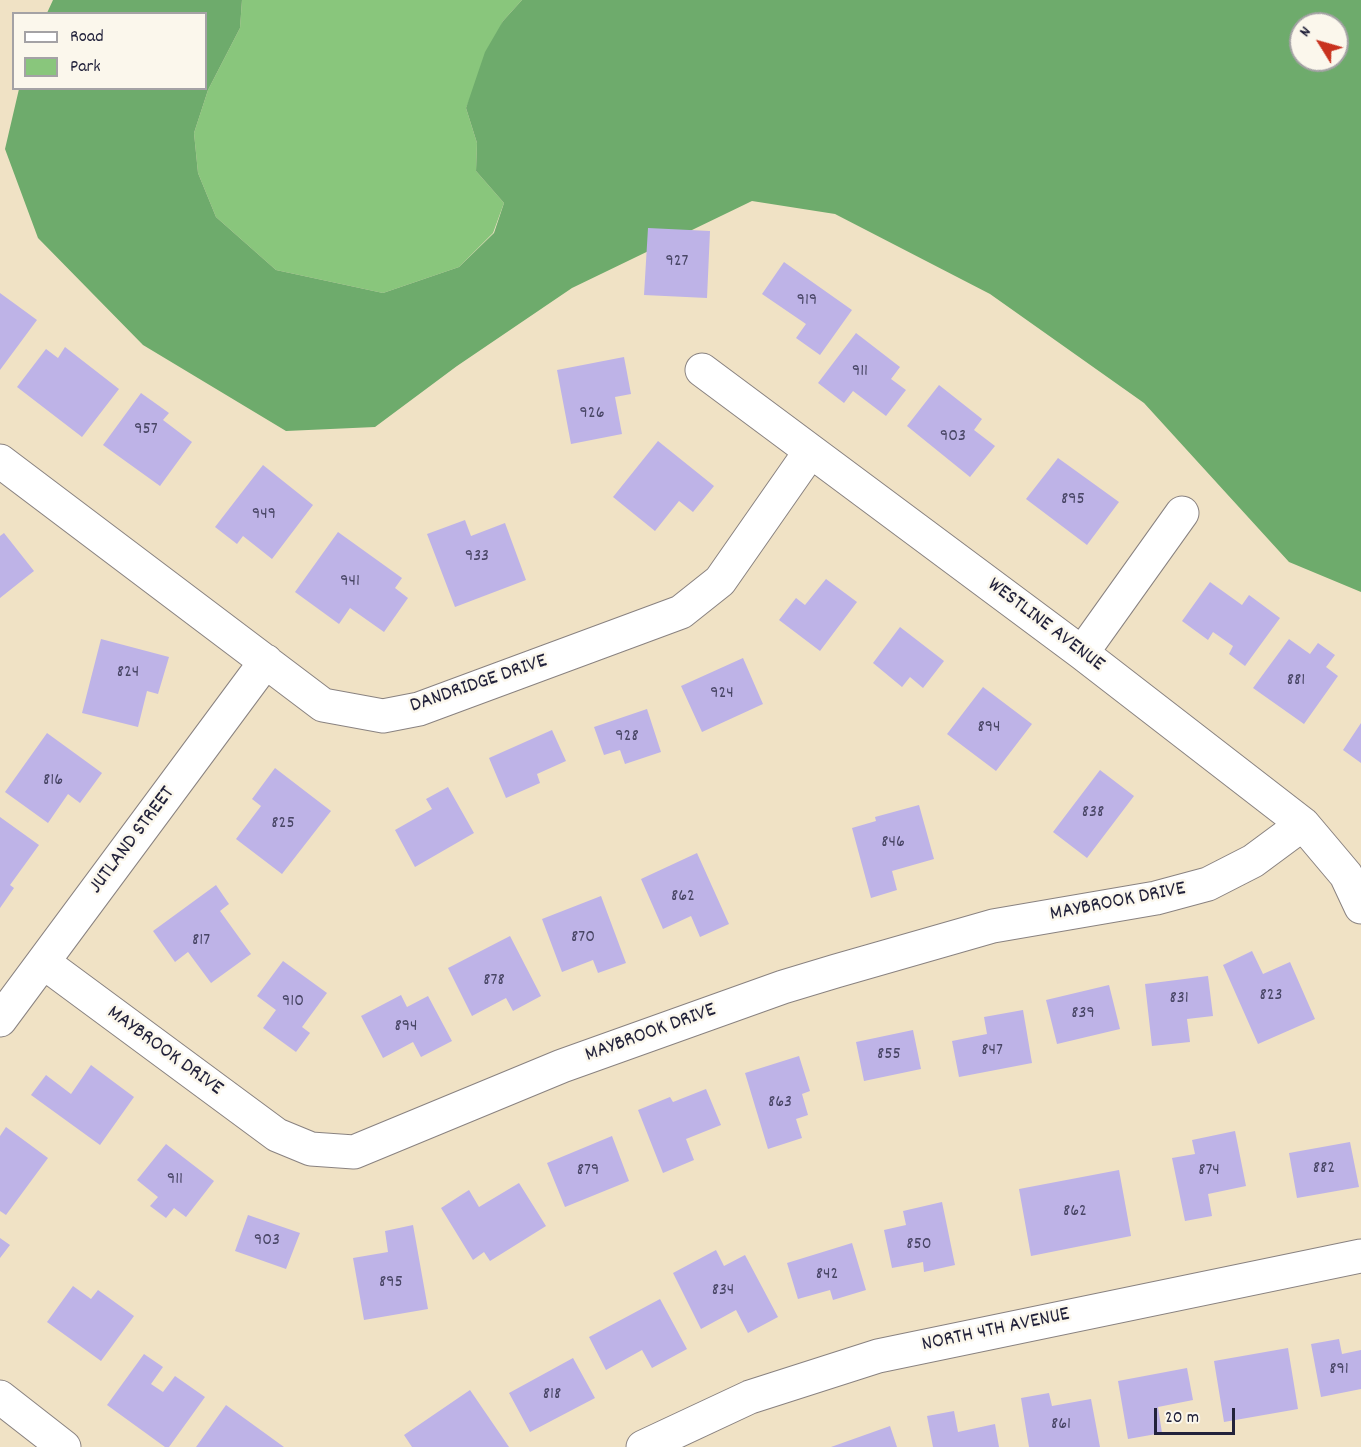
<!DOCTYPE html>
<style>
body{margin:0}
#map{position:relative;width:1361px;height:1447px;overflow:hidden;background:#f0e2c5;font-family:Dekko,sans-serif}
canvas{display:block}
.legend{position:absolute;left:12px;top:12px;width:195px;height:78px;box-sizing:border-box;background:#fbf7ec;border:2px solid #a4a2a5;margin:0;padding:8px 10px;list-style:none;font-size:18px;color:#22223b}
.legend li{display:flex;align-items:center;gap:12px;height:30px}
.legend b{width:30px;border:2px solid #a4a2a5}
.north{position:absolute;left:1289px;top:12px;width:60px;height:60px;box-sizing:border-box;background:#fbf7ec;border:2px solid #a4a2a5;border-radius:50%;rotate:307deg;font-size:16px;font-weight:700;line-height:24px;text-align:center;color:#22223b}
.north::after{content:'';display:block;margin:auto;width:21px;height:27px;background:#c8321e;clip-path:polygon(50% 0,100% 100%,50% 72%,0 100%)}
.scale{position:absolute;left:1154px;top:1408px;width:81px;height:27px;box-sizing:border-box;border:3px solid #22223b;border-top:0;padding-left:8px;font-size:18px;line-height:21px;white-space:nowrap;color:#22223b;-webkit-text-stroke:4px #fbf7ec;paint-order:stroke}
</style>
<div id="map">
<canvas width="1361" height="1447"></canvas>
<ul class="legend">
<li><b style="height:8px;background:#fff"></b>Road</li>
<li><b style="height:16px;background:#89c67c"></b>Park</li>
</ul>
<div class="north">N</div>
<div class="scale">20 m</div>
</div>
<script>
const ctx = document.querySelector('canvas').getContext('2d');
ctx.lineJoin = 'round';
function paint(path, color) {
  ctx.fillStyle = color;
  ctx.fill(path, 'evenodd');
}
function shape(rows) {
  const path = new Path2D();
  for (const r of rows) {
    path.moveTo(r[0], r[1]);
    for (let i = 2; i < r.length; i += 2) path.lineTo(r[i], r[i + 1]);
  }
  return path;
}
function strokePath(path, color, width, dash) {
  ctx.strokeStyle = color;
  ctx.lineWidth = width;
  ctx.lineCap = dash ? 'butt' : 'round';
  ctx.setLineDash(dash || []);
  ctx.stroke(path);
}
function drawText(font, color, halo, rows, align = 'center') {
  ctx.font = font + ' Dekko,sans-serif';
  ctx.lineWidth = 5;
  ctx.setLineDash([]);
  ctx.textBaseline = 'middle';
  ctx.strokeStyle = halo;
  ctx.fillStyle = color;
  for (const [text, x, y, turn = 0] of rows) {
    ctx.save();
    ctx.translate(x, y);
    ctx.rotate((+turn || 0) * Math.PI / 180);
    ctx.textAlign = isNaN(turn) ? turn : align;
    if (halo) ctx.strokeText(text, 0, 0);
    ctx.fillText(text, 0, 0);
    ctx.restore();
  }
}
paint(shape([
 [242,0,522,0,503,21,466,108,477,143,476,171,504,203,493,233,459,267,383,293,276,270,216,217,198,173,194,133,208,90,240,28]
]), '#89c67c');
paint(shape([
 [53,0,242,0,240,28,208,90,194,133,198,173,216,217,276,270,383,293,459,267,494,233,504,203,476,171,477,143,466,108,485,52,503,21,522,0,1361,0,1361,592,1289,562,1144,403,990,294,835,214,752,201,572,288,457,366,375,427,286,431,143,345,38,238,5,149,19,89,206,88,206,14,47,13],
 [1301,24,1337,24,1337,60,1301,60]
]), '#6eab6c');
paint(shape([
 [648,228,710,231,707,298,644,295],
 [784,262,852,310,820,355,796,338,806,324,762,294],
 [0,293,37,320,0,370],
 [856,333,900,367,891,379,906,390,886,416,853,391,844,403,818,383],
 [65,347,119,389,82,437,17,387,46,349,58,358],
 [624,357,631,394,615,397,622,434,571,444,557,370],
 [939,385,982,419,974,430,995,446,970,477,907,426],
 [141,393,169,413,163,420,192,442,160,486,103,445],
 [658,441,714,486,693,512,679,501,655,531,613,497],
 [1058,458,1119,502,1087,545,1026,499],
 [263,465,313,505,272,559,243,536,237,544,215,527],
 [465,520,471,536,505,523,526,580,455,607,427,534],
 [338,532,402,578,395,588,408,598,384,632,350,608,339,624,295,592],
 [4,533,34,571,0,598,0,536],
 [826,579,857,602,820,651,779,620,796,598,805,605],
 [1210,582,1242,605,1249,595,1280,618,1245,666,1229,654,1233,646,1213,632,1208,640,1182,621],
 [900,627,944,661,923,688,910,677,902,687,873,663],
 [101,639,169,657,158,694,147,691,138,727,82,713],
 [1289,639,1310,654,1318,643,1335,655,1326,667,1338,676,1304,724,1253,688],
 [743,658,763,704,702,732,681,686],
 [983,687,1032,724,996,771,947,734],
 [647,709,661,752,625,764,620,750,604,755,594,727],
 [1361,723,1361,763,1343,750],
 [552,730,566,761,537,774,540,783,506,798,489,758],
 [47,733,102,773,80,803,68,794,48,823,5,792],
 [275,768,331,811,282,874,236,839,261,806,252,799],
 [1100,770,1134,796,1087,858,1053,832],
 [448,787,474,833,415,867,395,830,432,809,426,799],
 [919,805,934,859,892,871,897,890,871,898,852,828,876,821,875,817],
 [0,817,39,845,10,885,14,888,0,908],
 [697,853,729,924,700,937,691,916,663,929,641,879],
 [216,885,229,904,220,911,251,954,211,983,188,952,175,962,153,931],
 [601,896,626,963,598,973,593,960,562,972,542,919],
 [510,936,541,996,513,1011,506,998,472,1016,448,968],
 [1252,951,1263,974,1290,962,1315,1019,1258,1044,1223,965],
 [283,961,327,993,302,1027,310,1033,296,1052,263,1028,276,1010,257,996],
 [1208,976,1213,1016,1187,1019,1190,1042,1152,1046,1145,984],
 [1109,985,1120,1029,1057,1044,1046,1000],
 [401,995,407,1007,428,996,452,1041,421,1057,413,1042,383,1058,361,1016],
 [1023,1010,1032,1063,959,1077,952,1041,987,1034,984,1017],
 [913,1030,921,1069,864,1081,856,1042],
 [799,1056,810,1091,802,1094,808,1115,796,1119,802,1138,768,1149,745,1073],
 [91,1065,134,1097,100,1145,31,1095,46,1075,71,1094],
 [706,1089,721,1125,686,1139,694,1160,663,1173,638,1110,670,1097,673,1102],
 [6,1127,48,1158,6,1215,0,1211,0,1136],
 [1235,1131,1246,1186,1208,1194,1212,1216,1185,1221,1172,1158,1195,1154,1192,1140],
 [612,1136,629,1181,565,1207,547,1163],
 [1350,1142,1359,1187,1297,1198,1289,1153],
 [166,1144,214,1181,186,1217,174,1208,166,1218,150,1206,158,1197,137,1180],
 [1119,1170,1131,1236,1031,1256,1019,1189],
 [519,1183,546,1226,490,1261,484,1252,473,1260,441,1208,469,1190,479,1207],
 [942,1202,955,1265,924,1272,923,1262,892,1268,884,1230,906,1225,903,1211],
 [248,1215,300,1233,286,1269,235,1251],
 [413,1225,428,1309,364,1320,353,1258,388,1252,385,1231],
 [0,1238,10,1245,0,1258],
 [852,1243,866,1290,833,1300,830,1290,798,1299,787,1263],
 [716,1250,724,1266,745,1255,778,1317,748,1333,736,1310,701,1329,673,1273],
 [73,1286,91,1299,98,1290,134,1316,101,1361,47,1322],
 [660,1299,687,1349,652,1368,642,1350,606,1370,589,1337],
 [1339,1339,1342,1354,1361,1350,1361,1389,1321,1397,1311,1344],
 [1288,1348,1298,1409,1224,1422,1214,1361],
 [144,1354,163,1367,151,1384,163,1392,175,1376,205,1397,169,1447,165,1447,107,1405],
 [573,1358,595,1398,530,1432,509,1393],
 [1187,1368,1193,1400,1158,1407,1162,1433,1128,1439,1118,1381],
 [470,1390,509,1447,412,1447,404,1435],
 [1049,1393,1052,1406,1091,1399,1100,1447,1029,1447,1021,1398],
 [226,1405,284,1447,196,1447],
 [954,1411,958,1432,995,1424,999,1447,933,1447,927,1416],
 [890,1426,897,1447,831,1447]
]), '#beb3e7');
const minor = shape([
 [702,370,1082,653,1303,824,1346,875,1361,907],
 [0,461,323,705,383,716,419,709,681,612,720,581,810,452],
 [1082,653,1182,513],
 [43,962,277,1135,311,1149,354,1152,562,1066,783,987,836,971,993,926,1156,898,1208,884,1253,861,1303,824],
 [0,1020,266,661],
 [0,1397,64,1447],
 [643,1447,750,1397,878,1356,1361,1256]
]);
strokePath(minor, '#898280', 35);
strokePath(minor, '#fff', 33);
drawText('18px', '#494666', null, [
 ["927",677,263],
 ["919",807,302],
 ["911",860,373],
 ["926",592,415],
 ["957",146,431],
 ["903",953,438],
 ["895",1073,501],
 ["949",264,516],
 ["933",477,558],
 ["941",350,583],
 ["824",128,674],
 ["881",1296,682],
 ["924",722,695],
 ["894",989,729],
 ["928",627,738],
 ["816",53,782],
 ["838",1093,814],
 ["825",283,825],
 ["846",893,844],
 ["862",683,898],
 ["870",583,939],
 ["817",201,942],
 ["878",494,982],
 ["823",1271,997],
 ["831",1179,1000],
 ["910",293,1003],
 ["839",1083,1015],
 ["894",406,1028],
 ["847",992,1052],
 ["855",889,1056],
 ["863",780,1104],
 ["882",1324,1170],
 ["879",588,1172],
 ["874",1209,1172],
 ["911",175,1181],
 ["862",1075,1213],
 ["903",267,1242],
 ["850",919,1246],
 ["842",827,1276],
 ["895",391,1284],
 ["834",723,1292],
 ["891",1339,1371],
 ["818",552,1396],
 ["861",1061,1426]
]);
drawText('21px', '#22223b', '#fbf7ec', [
 ["WESTLINE AVENUE",1045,626,37],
 ["DANDRIDGE DRIVE",479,685,-19],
 ["JUTLAND STREET",133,841,-53],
 ["MAYBROOK DRIVE",1118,903,-11],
 ["MAYBROOK DRIVE",651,1034,-20],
 ["MAYBROOK DRIVE",164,1052,36],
 ["NORTH 4TH AVENUE",996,1331,-12]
]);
</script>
